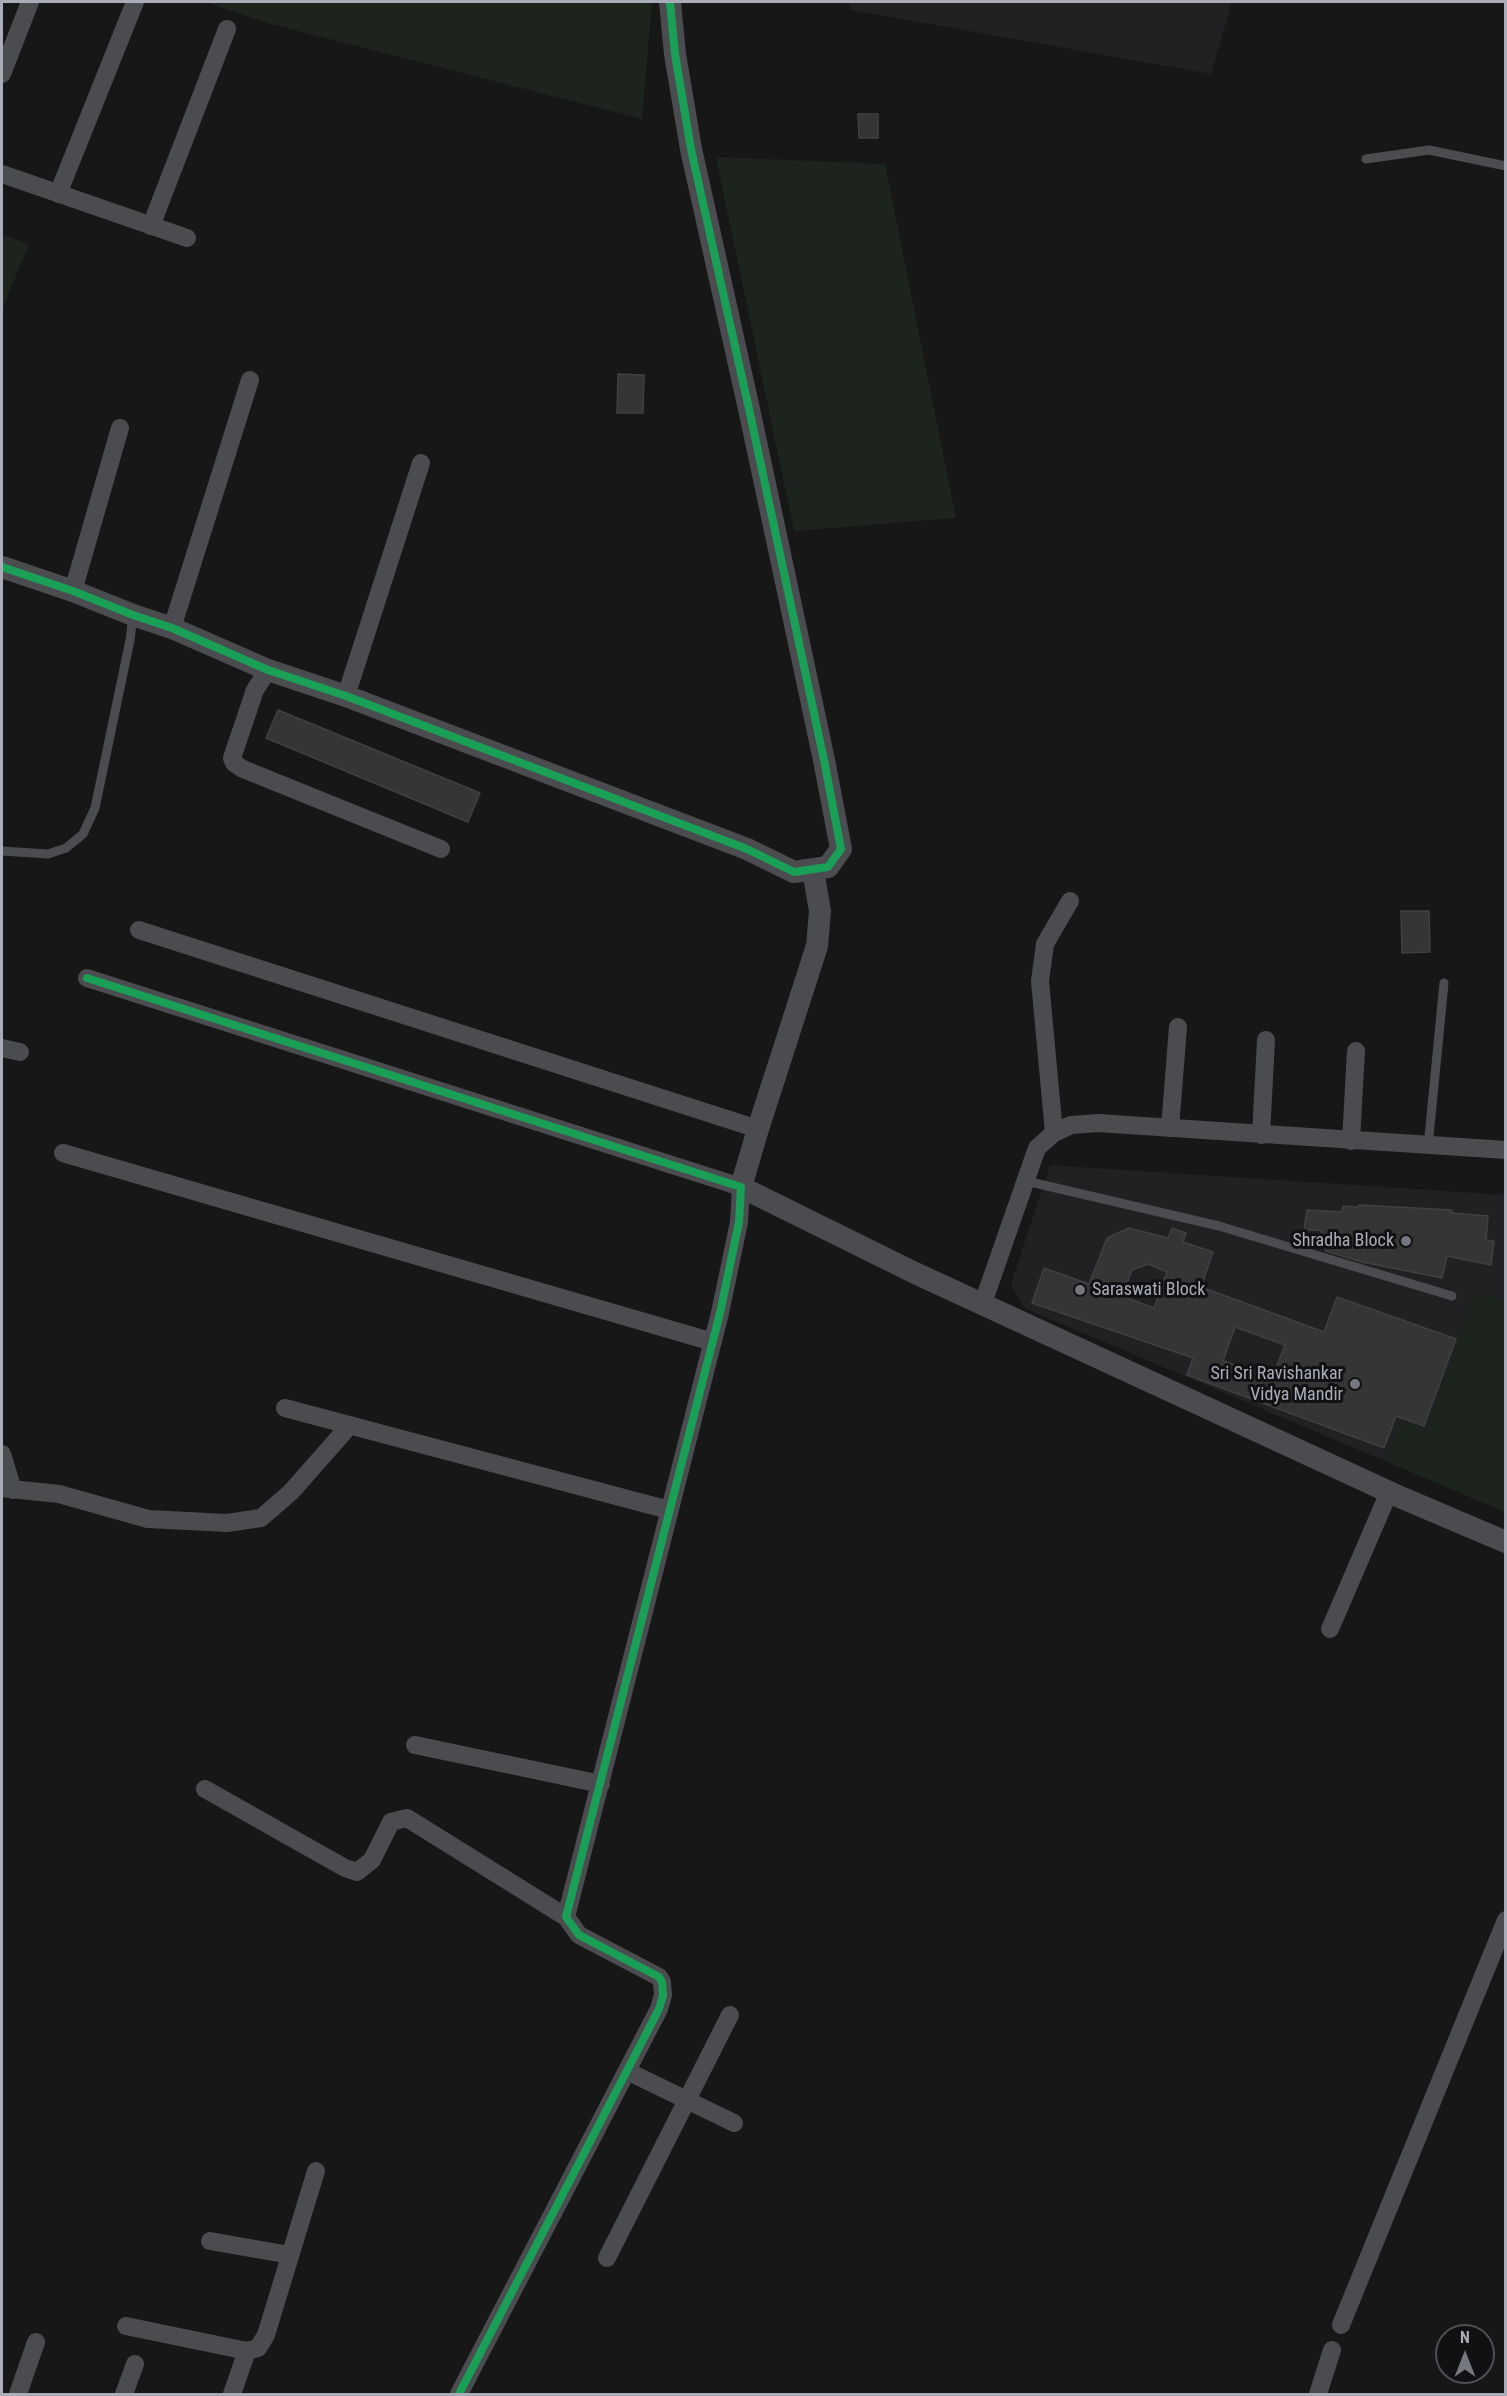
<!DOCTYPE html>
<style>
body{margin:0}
#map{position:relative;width:1507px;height:2396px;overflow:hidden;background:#171717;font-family:"Roboto Condensed",sans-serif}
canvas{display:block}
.frame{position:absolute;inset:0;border:3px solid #a8adb8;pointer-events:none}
.north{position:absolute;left:1435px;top:2324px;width:60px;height:60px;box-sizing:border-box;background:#111113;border:2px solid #4d4f55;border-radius:50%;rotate:0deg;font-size:16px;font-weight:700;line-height:24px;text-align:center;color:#a8adb8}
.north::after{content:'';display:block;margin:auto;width:21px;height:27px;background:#757880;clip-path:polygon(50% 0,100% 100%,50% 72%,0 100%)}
</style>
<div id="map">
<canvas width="1507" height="2396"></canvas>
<div class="frame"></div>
<div class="north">N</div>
</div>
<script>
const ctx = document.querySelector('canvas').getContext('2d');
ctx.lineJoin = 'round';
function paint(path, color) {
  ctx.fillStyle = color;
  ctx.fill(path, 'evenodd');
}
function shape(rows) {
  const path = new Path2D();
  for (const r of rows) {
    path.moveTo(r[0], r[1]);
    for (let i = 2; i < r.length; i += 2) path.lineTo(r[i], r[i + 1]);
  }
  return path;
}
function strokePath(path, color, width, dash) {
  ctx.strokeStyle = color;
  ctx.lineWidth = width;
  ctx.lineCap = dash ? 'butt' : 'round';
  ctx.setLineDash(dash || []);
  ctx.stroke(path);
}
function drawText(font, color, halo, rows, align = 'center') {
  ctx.font = font + ' "Roboto Condensed",sans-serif';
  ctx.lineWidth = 6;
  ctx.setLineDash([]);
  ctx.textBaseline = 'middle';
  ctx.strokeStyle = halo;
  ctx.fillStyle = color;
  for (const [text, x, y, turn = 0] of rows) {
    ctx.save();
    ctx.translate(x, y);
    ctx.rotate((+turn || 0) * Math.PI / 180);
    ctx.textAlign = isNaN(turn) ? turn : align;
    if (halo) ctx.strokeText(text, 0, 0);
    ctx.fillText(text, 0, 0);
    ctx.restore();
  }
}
paint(shape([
 [849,2,1232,2,1211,74,851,10],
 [1050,1165,1505,1195,1505,1512,1024,1308,1011,1284]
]), '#212123');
paint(shape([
 [205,2,652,2,642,119,271,24],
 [716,157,885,164,956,518,794,531],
 [2,235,29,244,2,310],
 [1476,1290,1505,1300,1505,1512,1386,1461,1401,1421,1427,1430]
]), '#1d241e');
const building = shape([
 [858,114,878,114,878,138,859,138,858,114],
 [618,374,644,375,643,413,617,413,618,374],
 [278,710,480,793,468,822,266,738,278,710],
 [1401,911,1429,911,1430,952,1402,953,1401,911],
 [1359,1205,1452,1210,1452,1213,1488,1216,1486,1240,1494,1241,1491,1265,1447,1256,1442,1278,1362,1262,1326,1251,1320,1230,1304,1230,1307,1210,1342,1212,1343,1206,1359,1207,1359,1205],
 [1129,1228,1168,1238,1172,1228,1186,1233,1183,1242,1213,1252,1201,1287,1324,1332,1337,1297,1456,1339,1424,1426,1396,1416,1384,1448,1187,1375,1193,1358,1032,1303,1044,1268,1089,1284,1107,1238,1129,1228],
 [1148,1264,1167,1272,1154,1308,1122,1296,1132,1270,1148,1264],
 [1235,1327,1285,1345,1272,1378,1223,1361,1235,1327]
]);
paint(building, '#353536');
strokePath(building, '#3f4043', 1.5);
strokePath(shape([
 [1366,159,1429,150,1506,166],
 [2,851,48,854,66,848,83,834,95,808,130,640,133,615],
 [1428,1147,1444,983],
 [1026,1181,1219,1226,1452,1296]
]), '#4b4c50', 9);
strokePath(shape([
 [2,74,30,2],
 [2,174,187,238],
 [58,194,135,2],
 [151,226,227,29],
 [73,591,120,428],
 [172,628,250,380],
 [268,670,255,690,232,758,234,763,243,769,441,849],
 [346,696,421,463],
 [139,930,758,1129],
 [87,978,741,1187,739,1222,720,1313,566,1917,579,1935,659,1977,662,1982,663,1995,659,2009,459,2394],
 [2,1048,20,1052],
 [1170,1128,1178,1027],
 [1054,1133,1040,981,1045,944,1070,901],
 [1261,1135,1266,1040],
 [1351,1141,1356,1051],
 [63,1153,713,1342],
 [983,1303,1037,1148,1054,1133,1071,1125,1098,1123,1506,1150],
 [285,1408,669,1510],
 [2,1454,13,1490],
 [2,1488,59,1494,148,1519,227,1523,261,1518,291,1492,350,1425],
 [1330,1629,1389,1492],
 [415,1745,601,1784],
 [205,1789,345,1868,357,1872,372,1860,391,1822,407,1818,566,1917],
 [627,2071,734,2123],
 [210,2241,290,2255],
 [607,2258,730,2015],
 [1341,2325,1506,1920],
 [126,2326,247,2351],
 [18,2394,36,2342],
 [124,2394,135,2364],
 [232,2394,247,2351,258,2348,266,2335,316,2171],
 [1318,2394,1332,2350]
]), '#4b4c50', 18);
strokePath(shape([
 [2,567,73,591,133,615,172,628,268,670,346,696,747,849,794,872,828,867,841,849,824,760,749,409,691,149,675,54,670,2],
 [813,870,820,911,817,946,758,1129,741,1187,915,1273,1400,1497,1506,1542]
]), '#4b4c50', 22);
strokePath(shape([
 [2,567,73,591,133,615,172,628,268,670,346,696,747,849,794,872,828,867,841,849,824,760,749,409,691,149,675,54,670,2],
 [87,978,741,1187,739,1222,720,1313,566,1917,579,1935,659,1977,662,1982,663,1995,659,2009,459,2394]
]), '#1a9f57', 8);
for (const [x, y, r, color] of [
 [1406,1241,6,"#757880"],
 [1080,1290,6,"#757880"],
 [1355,1384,6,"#757880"]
]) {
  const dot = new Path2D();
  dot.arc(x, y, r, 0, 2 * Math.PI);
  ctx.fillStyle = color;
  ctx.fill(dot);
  strokePath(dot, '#111113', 2);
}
drawText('18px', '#a8adb8', '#111113', [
 ["Shradha Block",1394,1241],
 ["Saraswati Block",1092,1290,"left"],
 ["Sri Sri Ravishankar",1343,1374],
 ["Vidya Mandir",1343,1395]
], 'right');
</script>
